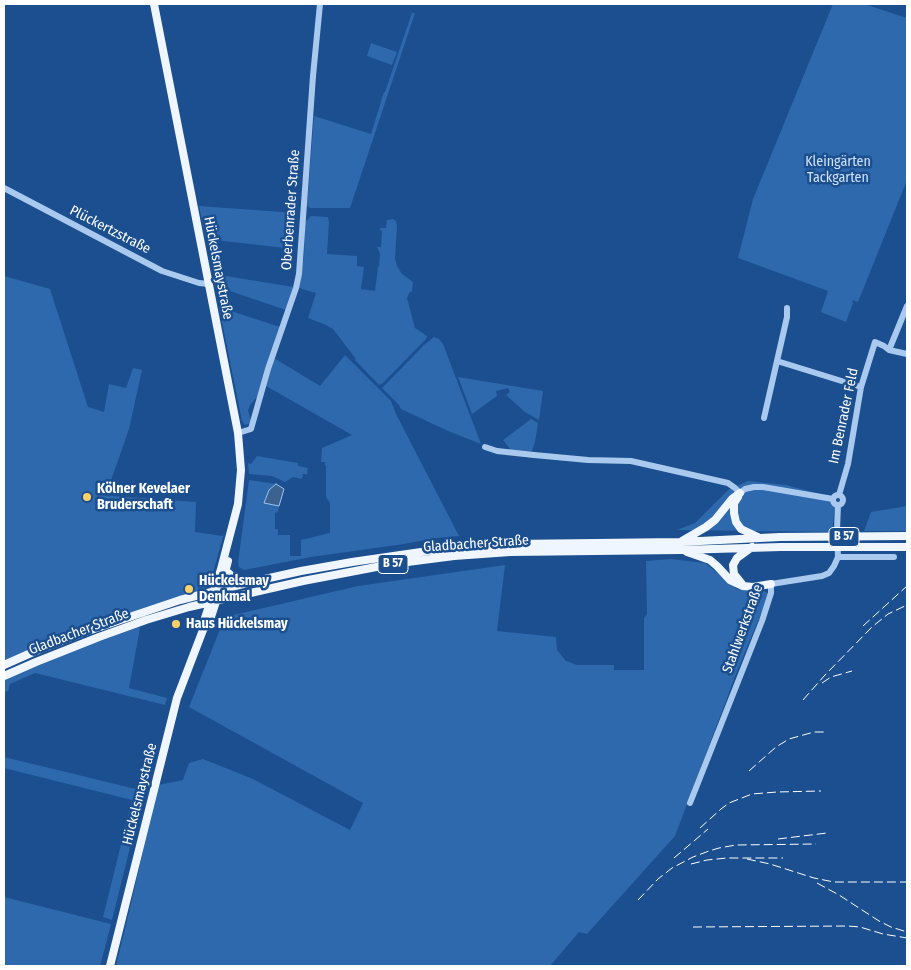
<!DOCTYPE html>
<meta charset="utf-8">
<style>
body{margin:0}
#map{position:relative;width:911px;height:970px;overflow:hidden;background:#1b4f8f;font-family:"Fira Sans Condensed",sans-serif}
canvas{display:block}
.frame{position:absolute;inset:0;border:5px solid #fff;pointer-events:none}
</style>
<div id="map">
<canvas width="911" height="970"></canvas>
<div class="frame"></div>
</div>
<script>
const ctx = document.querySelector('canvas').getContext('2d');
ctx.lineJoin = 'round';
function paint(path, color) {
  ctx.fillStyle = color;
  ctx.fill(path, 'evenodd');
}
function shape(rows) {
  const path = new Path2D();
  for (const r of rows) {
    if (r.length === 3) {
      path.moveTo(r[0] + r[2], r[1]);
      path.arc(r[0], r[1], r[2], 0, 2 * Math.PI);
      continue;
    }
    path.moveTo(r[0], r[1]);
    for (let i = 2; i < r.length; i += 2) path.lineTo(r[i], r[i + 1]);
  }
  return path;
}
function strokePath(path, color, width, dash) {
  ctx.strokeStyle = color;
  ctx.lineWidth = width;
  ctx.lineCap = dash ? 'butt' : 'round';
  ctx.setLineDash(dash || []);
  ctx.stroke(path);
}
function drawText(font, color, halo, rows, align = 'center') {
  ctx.font = font + ' "Fira Sans Condensed",sans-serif';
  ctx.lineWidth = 5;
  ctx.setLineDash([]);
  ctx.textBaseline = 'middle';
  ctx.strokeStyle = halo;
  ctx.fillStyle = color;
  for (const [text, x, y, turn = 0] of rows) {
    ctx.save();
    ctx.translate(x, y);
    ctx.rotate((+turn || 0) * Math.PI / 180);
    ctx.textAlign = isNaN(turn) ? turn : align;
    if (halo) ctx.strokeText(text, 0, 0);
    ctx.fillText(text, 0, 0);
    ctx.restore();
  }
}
paint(shape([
 [833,4,864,4,907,18,907,180,858,302,852,300,853,303,846,322,821,312,828,291,738,258,753,199],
 [412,13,415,13,350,208,310,208,307,206,314,116,371,134,384,92,385,92],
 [371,43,397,52,392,65,367,56],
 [199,206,296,213,294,249,206,239],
 [311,216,328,217,329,222,327,254,357,256,357,266,364,267,361,289,375,291,378,267,379,266,380,254,377,247,381,247,382,231,380,230,380,228,386,228,387,220,393,219,396,221,397,226,395,258,397,266,402,274,413,282,412,291,409,293,407,298,415,328,427,336,426,339,420,345,383,383,379,385,355,360,356,359,333,329,326,325,308,318,316,293,302,289,298,287,304,256,305,222],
 [213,274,294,287,286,310,215,286],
 [4,276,50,289,88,407,104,412,109,384,126,388,133,368,142,370,129,429,107,492,99,492,98,495,196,502,195,532,223,536,225,530,210,583,204,590,81,630,4,662],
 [219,307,280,327,258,396,250,405,248,410,251,421,249,424,245,425,242,421],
 [434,337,439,339,443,344,481,444,448,431,401,409,399,405,382,388,424,345],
 [345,355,391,401,396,414,459,536,436,538,404,544,311,557,244,570,239,567,238,563,249,480,276,484,269,490,264,503,279,506,278,512,275,513,275,529,278,529,278,535,290,535,290,556,301,556,301,540,330,533,330,503,326,497,326,466,325,465,325,462,321,462,322,448,352,435,266,386,274,358,320,386],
 [458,377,543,391,539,420,525,412,506,395,510,392,508,388,496,391,497,396,472,414],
 [531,419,538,423,535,442,532,451,529,453,511,450,503,440],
 [257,456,298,463,298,466,308,468,307,474,303,474,302,479,293,477,285,482,272,476,249,474,248,463,251,464],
 [748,481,786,485,828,496,835,506,832,532,677,530,695,523,728,490],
 [907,504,907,531,864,531,871,512,907,506],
 [671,559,705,563,737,589,751,591,763,590,769,594,736,674,675,836,587,934,579,932,550,966,116,966,130,908,158,785,183,780,189,763,203,759,253,779,350,830,363,803,189,707,225,617,358,586,505,565,497,631,556,637,557,650,566,661,577,665,614,665,614,670,644,670,644,618,647,614,646,561],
 [139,627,139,628,140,628,129,688,167,698,165,705,35,673,10,684,8,691,4,693,4,680,80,648],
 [4,757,144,791,112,920,103,917,132,800,4,768],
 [4,897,111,924,100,966,4,966]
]), '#2e69ad');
const water = shape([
 [276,484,284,489,279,506,264,503,269,490,276,484]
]);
paint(water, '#3c6290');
strokePath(water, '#9cc4f0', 1);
strokePath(shape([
 [4,188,162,271,199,283,209,284],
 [889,350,907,306],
 [777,361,861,387],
 [764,418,787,317,787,308],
 [238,433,251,429,268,369,296,288,299,274,313,76,320,4],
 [485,447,497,451,534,455,588,460,631,461,728,483,735,488,740,493,745,489,754,487,763,487,833,499],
 [839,495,848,464,861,387,875,342,884,346,889,350,907,354],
 [838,500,5],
 [838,557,894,557],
 [690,803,762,621,771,593,771,584,822,576,829,573,834,566,838,557,837,530,838,505]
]), '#a9c9ee', 6);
strokePath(shape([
 [154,4,238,433,241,470,238,504,221,569,205,618,203,630],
 [738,497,734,503,734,513,736,522,741,529,758,537],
 [682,541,706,527,715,520,732,499,740,493],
 [687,552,710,560,717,566,730,580,743,586,753,587,771,584],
 [226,571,232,576,239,580,249,582],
 [742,584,734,574,733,565,737,558,752,547],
 [4,665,31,653,82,633,180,600,251,582,301,571,352,562,428,551,510,544,680,542,780,537],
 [4,676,36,662,99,637,146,620,189,607,303,581,392,564,454,556,510,552,680,550,781,547],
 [110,966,177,698,203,630,210,620,223,580,228,561]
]), '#f0f6ff', 8);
strokePath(shape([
 [863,626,907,586],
 [822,683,831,677,852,671],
 [803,700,825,675,872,627,888,614,907,605],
 [749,771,776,747,789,739,814,732,827,732],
 [700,828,721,809,729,803,752,794,777,792,821,791],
 [778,839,827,833],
 [674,858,708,829],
 [747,859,770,864,814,878,834,882,907,882],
 [691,864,707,860,727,858,783,858],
 [817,883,839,895,879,921,891,927,907,932],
 [638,900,658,879,672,868,693,857,709,851,719,848,736,845,816,844],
 [693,927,848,926,860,927,883,934,907,938]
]), '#fff', 1, [9, 4]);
strokePath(shape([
 [780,537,907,536],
 [781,547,907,547]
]), '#f0f6ff', 8);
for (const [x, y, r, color] of [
 [87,497,5,"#ffd166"],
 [189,589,5,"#ffd166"],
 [176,624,5,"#ffd166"]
]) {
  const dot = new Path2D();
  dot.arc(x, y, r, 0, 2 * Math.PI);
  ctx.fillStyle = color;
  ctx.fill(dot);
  strokePath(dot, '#1b4f8f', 2);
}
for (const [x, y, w] of [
 [844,537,30],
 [393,564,30]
]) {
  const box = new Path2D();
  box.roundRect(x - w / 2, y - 9.5, w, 19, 4);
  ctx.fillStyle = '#1b4f8f';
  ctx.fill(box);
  strokePath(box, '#fff', 1);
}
drawText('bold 12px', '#fff', null, [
 ["B 57",844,537],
 ["B 57",393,564]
]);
drawText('14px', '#cfe3fa', '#1b4f8f', [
 ["Kleingärten",838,162],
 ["Tackgarten",838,178]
]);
drawText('14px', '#fff', '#1b4f8f', [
 ["Oberbenrader Straße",291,210,-86],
 ["Plückertzstraße",110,230,27],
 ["Hückelsmaystraße",218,268,79],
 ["Im Benrader Feld",844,416,-78],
 ["Gladbacher Straße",476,544,-4],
 ["Stahlwerkstraße",743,629,-70],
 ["Gladbacher Straße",79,632,-21],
 ["Hückelsmaystraße",140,794,-76]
]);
drawText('bold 14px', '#fff', '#1b4f8f', [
 ["Kölner Kevelaer",97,489],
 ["Bruderschaft",97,505],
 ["Hückelsmay",199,581],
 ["Denkmal",199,597],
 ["Haus Hückelsmay",186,624]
], 'left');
</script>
